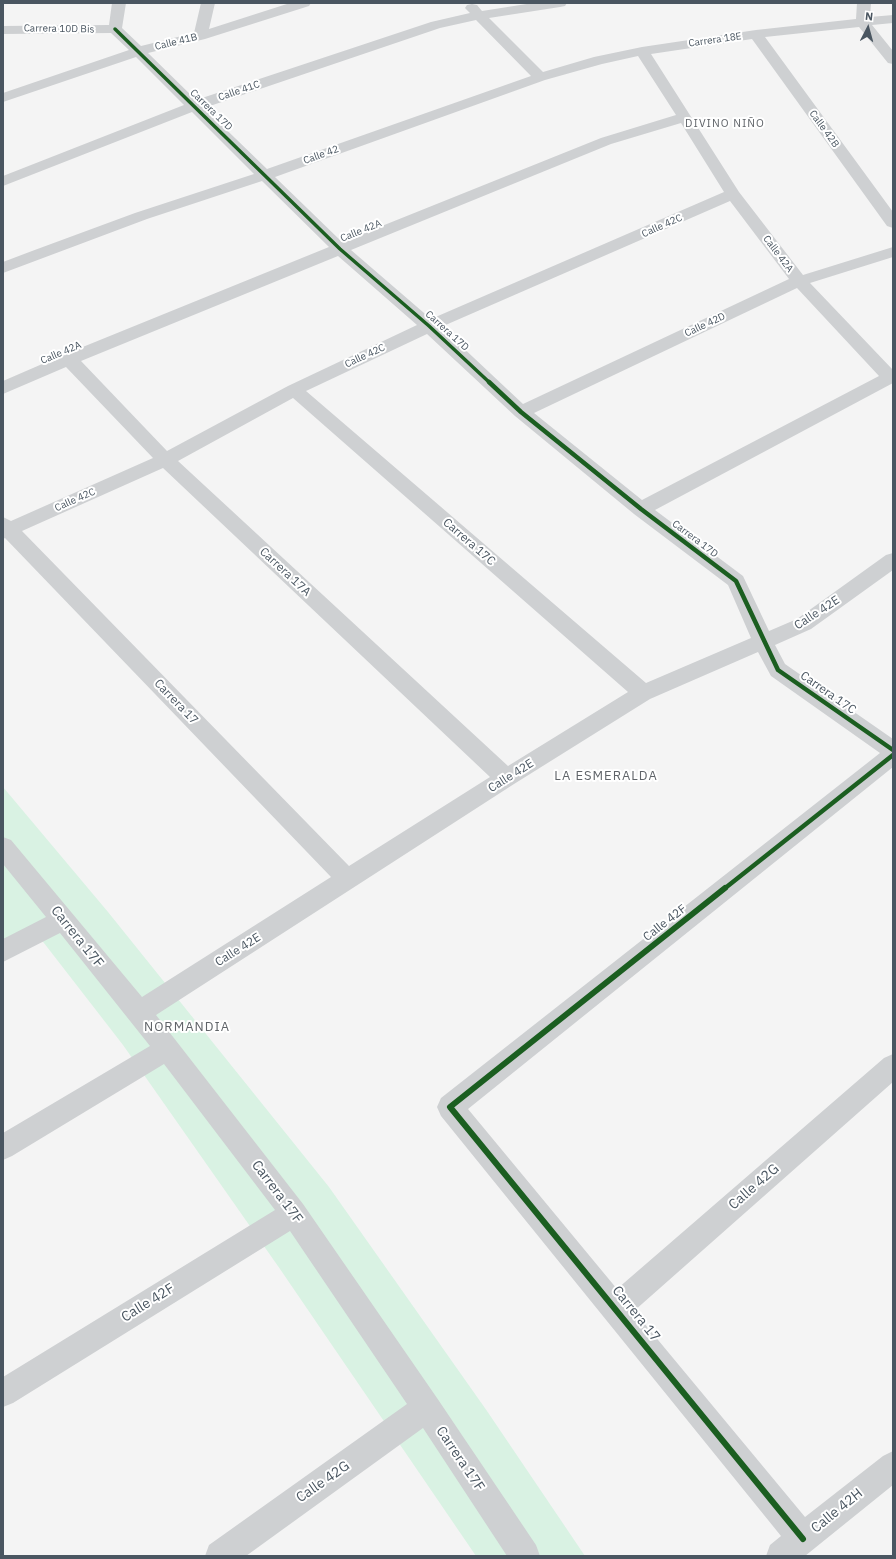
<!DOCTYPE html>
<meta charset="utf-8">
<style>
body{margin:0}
#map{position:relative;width:896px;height:1559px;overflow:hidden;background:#f4f4f4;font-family:"IBM Plex Sans",sans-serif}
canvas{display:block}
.frame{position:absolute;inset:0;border:4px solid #4a5661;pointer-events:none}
.north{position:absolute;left:848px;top:8px;width:40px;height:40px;-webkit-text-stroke:3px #fff;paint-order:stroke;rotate:6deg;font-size:11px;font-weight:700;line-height:16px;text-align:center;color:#4a5661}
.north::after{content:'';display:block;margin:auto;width:14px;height:18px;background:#4a5661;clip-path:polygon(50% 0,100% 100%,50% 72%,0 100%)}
</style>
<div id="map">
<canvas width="896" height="1559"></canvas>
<div class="frame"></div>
<div class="north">N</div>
</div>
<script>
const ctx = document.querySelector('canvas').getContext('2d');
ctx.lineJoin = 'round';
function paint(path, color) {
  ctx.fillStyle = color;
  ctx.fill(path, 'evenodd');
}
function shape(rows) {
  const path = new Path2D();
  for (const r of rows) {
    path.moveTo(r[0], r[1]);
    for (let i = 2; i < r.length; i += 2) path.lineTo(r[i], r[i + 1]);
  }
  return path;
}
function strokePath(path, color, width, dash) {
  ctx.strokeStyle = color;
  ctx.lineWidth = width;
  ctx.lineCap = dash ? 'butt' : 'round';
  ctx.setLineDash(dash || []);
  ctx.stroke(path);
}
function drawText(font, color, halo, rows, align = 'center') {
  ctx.font = font + ' "IBM Plex Sans",sans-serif';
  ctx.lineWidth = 4;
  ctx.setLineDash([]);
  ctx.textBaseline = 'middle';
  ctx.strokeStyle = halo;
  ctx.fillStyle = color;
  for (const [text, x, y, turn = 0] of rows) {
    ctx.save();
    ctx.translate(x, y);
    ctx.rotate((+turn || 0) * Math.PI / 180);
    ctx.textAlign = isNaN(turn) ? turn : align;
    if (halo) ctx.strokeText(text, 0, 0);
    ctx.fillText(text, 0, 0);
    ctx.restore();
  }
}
paint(shape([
 [3,787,108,912,329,1187,487,1411,585,1556,476,1556,280,1269,123,1045,37,934,3,951]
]), '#d9f2e3');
paint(shape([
 [112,3,126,3,122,28,141,46,194,33,201,3,215,3,209,29,290,3,311,3,309,6,205,39,148,53,196,100,431,22,470,13,465,8,467,5,472,4,477,5,482,11,533,3,567,3,565,6,560,7,489,18,543,72,594,57,642,47,756,30,856,19,857,3,871,3,870,17,893,15,893,23,872,25,893,51,893,64,888,63,859,27,765,37,893,212,893,228,887,226,752,39,651,54,739,192,803,275,893,247,893,257,810,283,893,370,893,383,655,510,743,576,769,631,797,619,886,555,893,553,893,570,811,629,775,645,785,664,893,739,893,767,468,1109,617,1289,884,1058,893,1054,893,1082,634,1311,805,1517,883,1456,893,1451,893,1485,805,1556,766,1556,770,1545,781,1536,441,1116,437,1107,441,1098,880,753,771,676,758,652,650,699,514,784,156,1015,303,1204,437,1398,536,1545,540,1556,507,1556,423,1428,246,1556,205,1556,209,1545,407,1404,290,1231,13,1403,3,1407,3,1377,275,1210,164,1064,12,1156,3,1160,3,1133,150,1046,60,933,3,962,3,939,46,917,3,864,3,837,11,840,142,997,331,877,5,538,3,539,3,517,11,521,153,458,66,367,3,394,3,381,63,355,329,247,262,181,147,219,3,273,3,262,32,251,135,213,254,174,192,112,3,186,3,176,184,105,136,57,3,102,3,93,129,50,111,33,3,34,3,26,109,25,112,3],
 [476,20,531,76,267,169,204,108,440,28,476,20],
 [638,56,676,115,601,138,342,242,275,177,545,80,602,64,638,56],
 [681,123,724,192,431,319,351,250,611,144,681,123],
 [730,201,789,279,523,404,441,327,730,201],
 [338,256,417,325,288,386,167,451,81,361,338,256],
 [797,288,879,376,642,500,534,413,797,288],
 [427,334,515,416,634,514,728,585,751,638,646,683,306,391,427,334],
 [293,398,628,692,508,766,178,461,293,398],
 [163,468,490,777,349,866,22,531,163,468]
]), '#ced0d2');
strokePath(shape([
 [115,29,340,249,429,326,490,383]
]), '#1b5e20', 3.5);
strokePath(shape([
 [489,382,521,412,641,509,736,581,778,670,893,750],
 [724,889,893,755]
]), '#1b5e20', 4.5);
strokePath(shape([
 [725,888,450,1107,803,1539]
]), '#1b5e20', 6);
drawText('10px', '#4a5661', '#fff', [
 ["Carrera 10D Bis",59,29,1],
 ["Carrera 18E",715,40,-8],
 ["Calle 41B",176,42,-14],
 ["Calle 41C",239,91,-19],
 ["Carrera 17D",211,110,44],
 ["Calle 42B",824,129,54],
 ["Calle 42",321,155,-20],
 ["Calle 42C",662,226,-24],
 ["Calle 42A",361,231,-22],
 ["Calle 42A",778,254,53],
 ["Calle 42D",705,325,-25],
 ["Carrera 17D",447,331,42],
 ["Calle 42A",61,353,-23],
 ["Calle 42C",365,356,-25],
 ["Calle 42C",75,500,-24],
 ["Carrera 17D",695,539,37]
]);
ctx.letterSpacing = '1px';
drawText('11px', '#5f6368', '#fff', [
 ["DIVINO NIÑO",725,124]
]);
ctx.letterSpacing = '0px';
drawText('12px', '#4a5661', '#fff', [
 ["Carrera 17C",469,542,41],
 ["Carrera 17A",285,572,43],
 ["Calle 42E",817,613,-33],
 ["Carrera 17C",828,693,35],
 ["Carrera 17",176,702,46],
 ["Calle 42E",511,776,-32],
 ["Calle 42F",665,923,-38],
 ["Calle 42E",238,950,-32]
]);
ctx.letterSpacing = '1px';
drawText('13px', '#5f6368', '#fff', [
 ["LA ESMERALDA",606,776],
 ["NORMANDIA",187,1027]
]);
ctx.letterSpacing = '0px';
drawText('14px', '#4a5661', '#fff', [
 ["Carrera 17F",77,937,51],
 ["Calle 42G",754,1187,-41],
 ["Carrera 17F",277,1192,53],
 ["Calle 42F",148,1303,-32],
 ["Carrera 17",636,1314,51],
 ["Carrera 17F",460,1459,56],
 ["Calle 42G",323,1482,-35],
 ["Calle 42H",837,1511,-39]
]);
</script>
